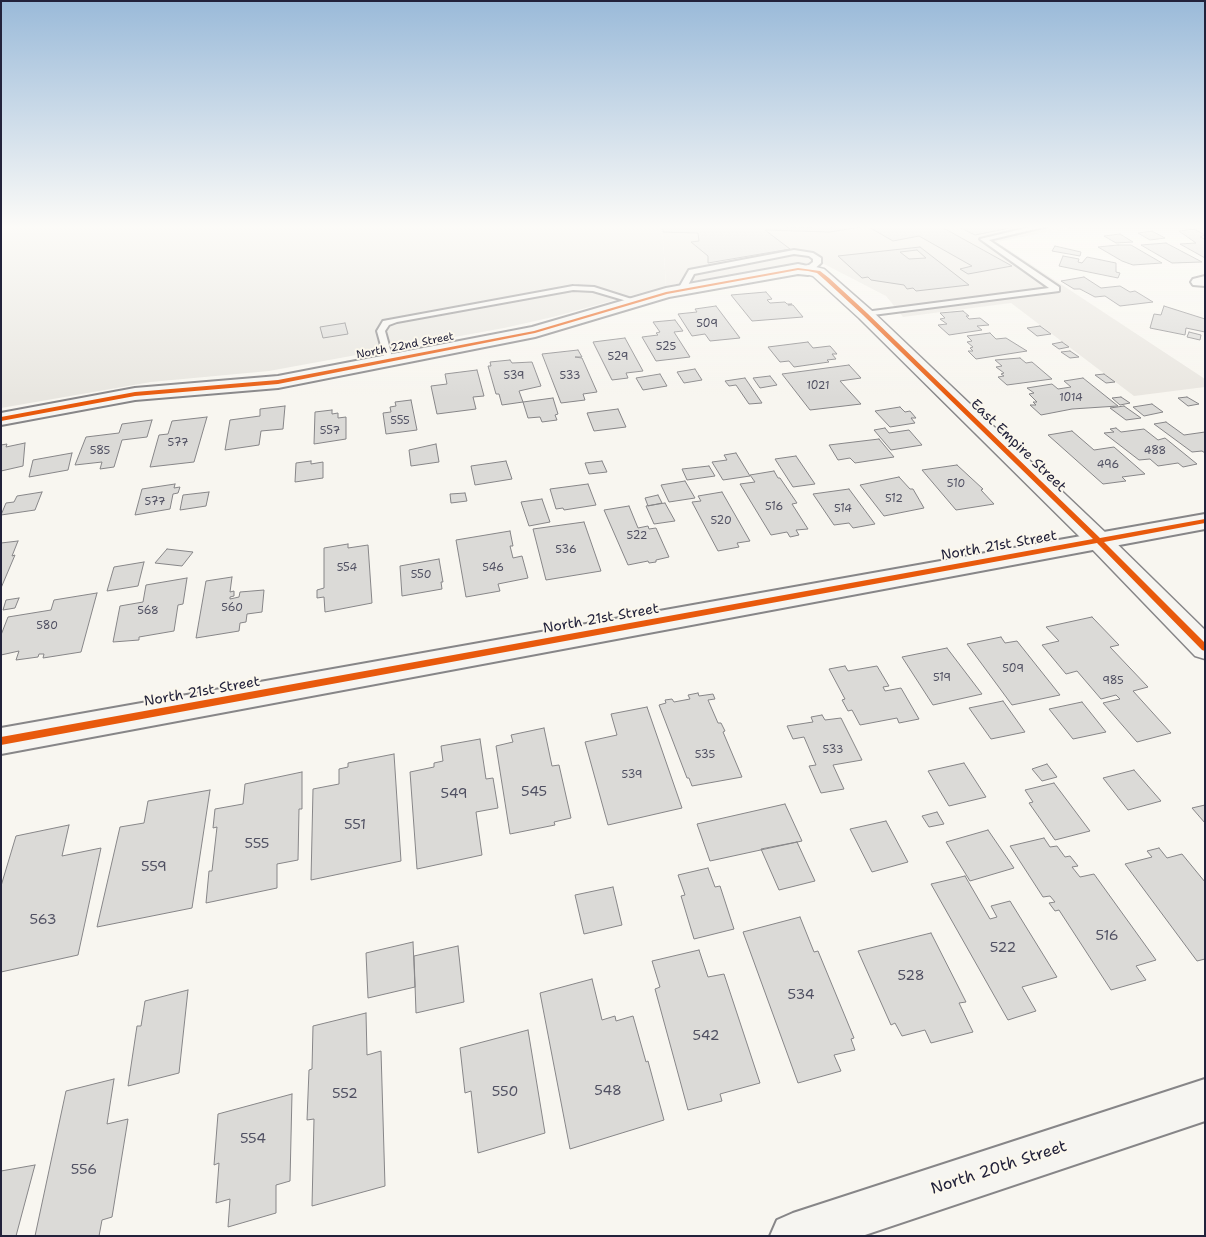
<!DOCTYPE html>
<style>
body{margin:0}
#map{position:relative;width:1206px;height:1237px;overflow:hidden;background:#f8f6f0;font-family:"Shantell Sans",sans-serif}
canvas{display:block}
.frame{position:absolute;inset:0;border:2px solid #22223b;pointer-events:none}
</style>
<div id="map">
<canvas width="1206" height="1237"></canvas>
<div class="frame"></div>
</div>
<script>
const ctx = document.querySelector('canvas').getContext('2d');
ctx.lineJoin = 'round';
function paint(path, color) {
  ctx.fillStyle = color;
  ctx.fill(path, 'evenodd');
}
function shape(rows) {
  const path = new Path2D();
  for (const r of rows) {
    path.moveTo(r[0], r[1]);
    for (let i = 2; i < r.length; i += 2) path.lineTo(r[i], r[i + 1]);
  }
  return path;
}
function strokePath(path, color, width, dash) {
  ctx.strokeStyle = color;
  ctx.lineWidth = width;
  ctx.lineCap = dash ? 'butt' : 'round';
  ctx.setLineDash(dash || []);
  ctx.stroke(path);
}
function drawText(font, color, halo, rows, align = 'center') {
  ctx.font = font + ' "Shantell Sans",sans-serif';
  ctx.lineWidth = 4;
  ctx.setLineDash([]);
  ctx.textBaseline = 'middle';
  ctx.strokeStyle = halo;
  ctx.fillStyle = color;
  for (const [text, x, y, turn = 0] of rows) {
    ctx.save();
    ctx.translate(x, y);
    ctx.rotate((+turn || 0) * Math.PI / 180);
    ctx.textAlign = isNaN(turn) ? turn : align;
    if (halo) ctx.strokeText(text, 0, 0);
    ctx.fillText(text, 0, 0);
    ctx.restore();
  }
}
paint(shape([
 [662,225,1082,225,997,242,1205,379,1205,387,1134,396,1011,303,903,317,886,296,824,264,799,263,666,286]
]), '#e9e6e0');
paint(shape([
 [1,225,662,225,666,286,553,317,504,328,269,371,151,382,1,408]
]), '#e8e6e0');
const building = shape([
 [663,225,828,228,847,225,938,225,1012,266,968,274,960,269,972,266,919,236,893,241,867,226,830,232,765,230,790,249,708,263,708,256,691,242,699,241,698,233,663,232,663,225],
 [955,225,1018,225,1020,226,975,235,955,225],
 [1194,229,1205,235,1200,237,1205,239,1205,258,1180,244,1196,243,1179,231,1194,229],
 [1152,231,1165,238,1150,240,1138,233,1152,231],
 [1120,234,1133,242,1116,243,1104,236,1120,234],
 [1166,243,1202,262,1172,263,1141,245,1166,243],
 [1118,245,1131,245,1162,263,1133,265,1122,261,1098,247,1118,245],
 [1055,246,1081,252,1080,256,1052,251,1055,246],
 [920,247,969,285,916,291,913,288,907,289,904,285,871,280,868,277,862,278,838,256,920,247],
 [917,250,926,258,909,259,900,252,917,250],
 [1063,256,1079,259,1078,262,1082,263,1087,257,1116,263,1116,272,1120,273,1118,278,1059,266,1063,256],
 [1084,277,1101,288,1120,286,1130,292,1135,291,1153,302,1120,306,1105,296,1095,297,1080,289,1074,289,1061,281,1084,277],
 [766,292,772,299,767,300,770,303,785,302,787,304,792,304,788,305,793,305,803,317,752,321,731,295,766,292],
 [716,306,740,338,710,341,705,334,692,336,678,314,697,312,695,309,716,306],
 [1164,306,1205,319,1205,332,1186,328,1185,335,1150,328,1154,314,1161,315,1164,306],
 [963,311,969,316,966,316,969,319,980,318,989,325,977,326,982,330,949,335,938,325,947,324,940,319,945,318,940,313,963,311],
 [675,320,683,331,674,332,690,357,656,361,642,337,658,335,656,333,660,332,653,322,675,320],
 [345,323,348,334,323,338,320,327,345,323],
 [1040,326,1051,334,1037,336,1027,328,1040,326],
 [1189,332,1201,335,1200,340,1187,337,1189,332],
 [990,333,996,339,1006,338,1027,351,976,359,968,351,973,351,970,348,973,347,967,342,972,341,967,336,990,333],
 [625,338,643,371,626,373,628,378,612,380,593,342,625,338],
 [808,342,813,348,830,346,837,354,832,354,836,359,827,360,829,362,794,367,789,361,780,362,768,347,808,342],
 [1062,342,1069,347,1059,349,1052,344,1062,342],
 [578,350,582,357,575,357,582,358,597,392,583,394,585,400,561,403,542,354,578,350],
 [1070,351,1079,357,1070,358,1061,352,1070,351],
 [1020,358,1026,363,1032,362,1052,379,1007,385,998,377,1004,376,1001,374,1004,373,996,367,1002,366,995,360,1020,358],
 [510,360,512,363,532,362,541,386,519,391,523,402,502,405,499,394,496,394,488,366,491,366,490,362,510,360],
 [849,365,861,378,840,381,861,404,810,410,782,374,849,365],
 [695,369,702,380,684,383,677,372,695,369],
 [477,370,484,396,473,397,476,409,437,414,431,386,447,384,445,374,477,370],
 [660,374,667,386,643,390,636,378,660,374],
 [1104,374,1115,382,1106,383,1095,375,1104,374],
 [770,376,777,385,760,388,753,378,770,376],
 [745,378,762,403,749,404,736,385,729,386,725,381,745,378],
 [1083,378,1118,406,1072,409,1041,415,1030,405,1036,405,1033,402,1037,402,1029,394,1034,393,1027,388,1052,384,1058,389,1071,387,1064,381,1083,378],
 [1121,397,1130,403,1120,405,1112,398,1121,397],
 [1187,397,1199,404,1188,406,1178,398,1187,397],
 [553,398,558,414,555,415,557,420,542,422,540,417,528,418,523,402,553,398],
 [411,400,417,430,386,434,383,413,391,412,390,407,396,406,395,402,411,400],
 [1152,404,1163,412,1144,416,1133,407,1152,404],
 [285,406,283,429,261,431,259,445,225,450,230,420,260,416,260,409,285,406],
 [1124,406,1141,418,1126,420,1110,408,1124,406],
 [900,407,905,412,910,411,916,418,911,418,915,423,890,427,875,411,900,407],
 [618,409,626,427,594,431,587,413,618,409],
 [332,410,332,414,338,413,338,418,346,417,346,439,314,444,315,412,332,410],
 [207,417,194,462,150,467,159,435,168,434,172,421,207,417],
 [152,420,147,437,122,440,114,467,100,469,102,462,75,465,86,437,119,433,122,424,152,420],
 [1166,422,1184,435,1205,432,1205,453,1202,451,1192,452,1154,424,1166,422],
 [885,428,889,433,909,430,922,445,891,450,874,430,885,428],
 [1116,428,1121,432,1144,429,1158,440,1165,438,1197,464,1183,467,1178,463,1158,466,1150,459,1139,460,1104,433,1114,432,1110,429,1116,428],
 [1072,431,1094,450,1114,447,1145,474,1122,477,1126,481,1103,484,1048,435,1072,431],
 [879,439,894,457,855,463,850,458,838,460,829,445,879,439],
 [25,443,23,466,1,471,1,445,7,444,6,447,25,443],
 [436,444,439,462,411,466,409,450,436,444],
 [72,453,68,470,29,477,33,460,72,453],
 [736,453,750,476,723,480,712,462,727,460,724,455,736,453],
 [796,456,815,484,793,487,775,459,796,456],
 [311,461,311,464,323,462,323,478,295,482,296,463,311,461],
 [506,461,512,479,475,485,471,466,506,461],
 [602,461,607,472,589,474,585,463,602,461],
 [957,465,983,489,981,490,994,504,956,510,922,470,957,465],
 [709,466,715,476,687,480,682,469,709,466],
 [774,471,778,478,780,478,797,503,792,504,808,529,796,530,799,535,790,537,787,532,771,535,740,484,755,482,750,475,774,471],
 [899,477,910,489,913,489,924,508,884,516,860,485,899,477],
 [685,481,695,498,669,502,661,485,685,481],
 [175,484,174,488,180,487,178,493,173,494,170,509,135,515,142,489,175,484],
 [588,484,596,505,564,510,563,508,556,509,550,489,588,484],
 [849,489,875,524,853,528,849,523,834,525,813,494,849,489],
 [42,492,35,510,1,515,6,503,14,502,17,496,42,492],
 [209,492,206,506,180,510,183,495,209,492],
 [722,492,750,541,737,543,739,547,718,551,692,502,701,501,698,496,722,492],
 [465,493,467,501,451,503,450,494,465,493],
 [658,495,662,503,648,506,645,498,658,495],
 [542,499,550,522,529,526,521,502,542,499],
 [665,503,675,521,654,524,646,506,665,503],
 [629,506,638,528,648,526,649,529,656,528,669,557,656,560,656,562,649,563,648,561,628,565,604,510,629,506],
 [584,522,601,571,546,580,533,529,584,522],
 [510,531,513,546,510,546,513,558,522,556,528,578,498,584,500,591,466,597,456,540,510,531],
 [18,541,12,556,15,555,1,588,1,543,18,541],
 [348,544,348,548,368,545,372,603,325,612,324,597,317,598,317,590,324,588,324,548,348,544],
 [167,549,193,552,182,566,155,563,167,549],
 [439,559,443,582,441,582,442,589,402,596,400,566,439,559],
 [144,562,138,586,107,591,114,567,144,562],
 [232,577,230,592,234,591,234,596,230,597,230,599,239,597,240,592,264,590,262,612,247,614,246,622,240,623,239,631,196,638,206,581,232,577],
 [187,578,183,604,178,605,174,631,139,637,139,640,113,642,120,606,143,602,146,585,187,578],
 [97,593,81,652,43,658,44,654,39,654,38,657,16,660,19,651,1,655,1,635,8,617,51,610,54,600,97,593],
 [19,598,15,608,3,610,6,600,19,598],
 [1092,617,1119,645,1110,647,1148,687,1133,691,1171,733,1137,742,1103,703,1120,699,1116,695,1101,699,1077,671,1066,674,1042,645,1059,641,1046,627,1092,617],
 [1001,637,1005,643,1017,641,1060,695,1012,705,967,644,1001,637],
 [947,648,982,694,933,705,902,657,947,648],
 [845,666,848,671,877,666,889,686,883,687,885,691,901,688,919,719,899,723,897,718,860,725,852,710,848,711,842,700,845,699,829,669,845,666],
 [698,693,699,696,713,694,715,699,708,700,718,723,721,723,725,731,723,732,742,777,692,786,689,778,687,778,659,705,666,703,665,700,672,699,674,702,690,699,688,695,698,693],
 [1003,701,1025,732,991,739,969,708,1003,701],
 [1082,702,1106,732,1073,739,1049,709,1082,702],
 [647,707,682,808,608,825,585,742,617,735,611,714,647,707],
 [822,715,825,720,841,718,862,760,833,765,844,789,821,793,809,766,816,765,804,737,793,739,787,726,813,722,811,717,822,715],
 [544,728,552,766,559,765,571,818,554,822,555,825,510,834,496,746,513,742,511,735,544,728],
 [480,739,486,779,493,778,498,808,476,812,482,855,417,869,410,772,434,767,434,763,443,761,441,746,480,739],
 [394,754,401,861,311,880,313,789,339,784,339,769,348,767,348,763,394,754],
 [964,763,986,797,949,806,928,771,964,763],
 [1047,764,1057,777,1042,781,1032,769,1047,764],
 [1134,770,1161,801,1128,810,1103,778,1134,770],
 [302,772,302,809,299,809,298,860,277,864,277,888,206,903,209,871,212,871,217,827,213,828,215,809,243,804,245,784,302,772],
 [1054,783,1090,831,1055,840,1029,803,1033,802,1025,790,1054,783],
 [210,790,192,908,97,927,120,827,144,823,148,801,210,790],
 [785,804,802,841,710,861,697,824,785,804],
 [1205,805,1205,823,1192,808,1205,805],
 [937,812,944,824,929,827,922,816,937,812],
 [886,821,908,862,872,872,850,829,886,821],
 [69,825,62,856,101,848,78,955,1,972,1,886,16,836,69,825],
 [988,830,1014,868,970,881,946,842,988,830],
 [1044,838,1050,847,1057,846,1065,857,1070,856,1078,866,1072,867,1080,877,1094,874,1156,960,1136,966,1146,980,1111,990,1059,910,1055,911,1049,903,1055,902,1050,896,1043,897,1010,846,1044,838],
 [797,842,815,881,779,890,761,849,797,842],
 [1159,848,1167,858,1182,854,1205,882,1205,959,1197,961,1125,864,1152,857,1147,851,1159,848],
 [708,868,715,887,720,886,734,929,694,939,681,896,685,895,678,875,708,868],
 [965,876,990,919,997,917,991,906,1010,901,1057,977,1022,987,1036,1011,1008,1020,931,884,965,876],
 [613,887,622,925,584,934,575,895,613,887],
 [800,917,814,952,818,951,854,1038,851,1039,855,1050,834,1055,841,1071,798,1083,743,932,800,917],
 [931,933,966,1002,959,1003,973,1032,931,1043,925,1030,902,1036,895,1023,891,1025,858,951,931,933],
 [413,942,415,987,368,998,366,953,413,942],
 [458,946,464,1002,416,1013,414,956,458,946],
 [699,950,708,977,724,974,760,1083,720,1094,722,1101,688,1110,655,989,660,987,652,961,699,950],
 [592,979,602,1020,615,1016,616,1021,633,1016,646,1062,648,1061,664,1120,570,1149,540,993,592,979],
 [188,990,179,1073,128,1086,137,1026,141,1026,145,1001,188,990],
 [366,1013,367,1055,381,1051,385,1186,312,1206,314,1119,307,1120,309,1070,312,1069,313,1026,366,1013],
 [528,1030,545,1133,478,1153,471,1091,465,1093,460,1048,528,1030],
 [114,1079,107,1124,128,1119,112,1217,102,1220,99,1236,35,1236,66,1091,114,1079],
 [292,1094,290,1181,276,1185,276,1213,228,1227,230,1199,216,1203,219,1163,214,1165,218,1114,292,1094],
 [35,1165,16,1236,1,1236,1,1171,35,1165]
]);
paint(building, '#dbdad7');
strokePath(building, '#878688', 1);
const service = shape([
 [1039,225,1052,225,989,240,1059,287,1059,291,865,316,861,314,865,312,1049,288,980,239,1039,225],
 [794,250,813,253,821,258,821,263,811,272,805,272,805,268,813,262,813,259,809,256,794,254,694,274,684,293,677,291,689,270,794,250],
 [573,286,594,287,641,302,637,304,593,291,573,290,397,322,389,325,385,331,393,360,389,363,385,360,377,331,383,321,573,286]
]);
const minor = shape([
 [798,264,813,267,816,270,813,273,808,275,798,274,669,297,535,337,278,388,135,400,1,425,1,413,135,388,278,376,532,327,666,288,798,264],
 [1205,276,1205,286,1193,285,1191,282,1193,279,1205,276],
 [1205,514,1205,529,1,754,1,728,1205,514],
 [1205,1079,1205,1121,862,1236,770,1236,777,1220,793,1213,1205,1079]
]);
const tertiary = shape([
 [808,265,824,269,871,310,1107,534,1205,630,1205,659,1195,656,1089,546,859,318,813,276,802,273,800,270,802,267,808,265]
]);
strokePath(service, '#878688', 4);
strokePath(minor, '#878688', 4);
strokePath(tertiary, '#878688', 3);
paint(service, '#f6f5f1');
paint(minor, '#f6f5f1');
paint(tertiary, '#f6f5f1');
paint(shape([
 [798,268,820,271,829,278,867,313,1100,538,1205,519,1205,523,1104,542,1205,643,1205,651,1202,650,1097,543,1,745,1,737,1093,539,863,315,825,280,817,273,808,271,798,270,667,294,535,333,278,384,135,396,1,421,1,417,135,392,278,380,534,331,666,292,798,268]
]), '#e8590c');
const sky = ctx.createLinearGradient(0, 0, 0, 398);
sky.addColorStop(0, '#9abad9');
sky.addColorStop(0.57, '#fcfbf8');
sky.addColorStop(1, '#fcfbf800');
ctx.fillStyle = sky;
ctx.fillRect(0, 0, 1206, 398);
drawText('11px', '#505062', null, [
 ["509",707,324],
 ["525",666,347],
 ["529",618,357],
 ["539",514,376],
 ["533",570,376],
 ["1021",818,386],
 ["1014",1071,398],
 ["555",400,421],
 ["557",330,431],
 ["577",178,443],
 ["585",100,451],
 ["488",1155,451],
 ["496",1108,465],
 ["510",956,484],
 ["512",894,499],
 ["577",155,502],
 ["516",774,507],
 ["514",843,509],
 ["520",721,521],
 ["522",637,536],
 ["536",566,550],
 ["554",347,568],
 ["546",493,568],
 ["550",421,575],
 ["560",232,608],
 ["568",148,611],
 ["580",47,626],
 ["509",1013,669],
 ["519",942,678],
 ["985",1113,681],
 ["533",833,750],
 ["535",705,755],
 ["539",632,775]
]);
drawText('11px', '#22223b', '#fbf7ec', [
 ["North 22nd Street",405,346,-11]
]);
drawText('14px', '#22223b', '#fbf7ec', [
 ["East Empire Street",1018,446,44],
 ["North 21st Street",999,546,-10],
 ["North 21st Street",601,619,-10],
 ["North 21st Street",202,692,-10]
]);
drawText('14px', '#505062', null, [
 ["545",534,792],
 ["549",454,794],
 ["551",355,825],
 ["555",257,844],
 ["559",154,867],
 ["563",43,920],
 ["516",1107,936],
 ["522",1003,948],
 ["528",911,976],
 ["534",801,995],
 ["542",706,1036],
 ["548",608,1091],
 ["550",505,1092],
 ["552",345,1094],
 ["554",253,1139],
 ["556",84,1170]
]);
drawText('16px', '#22223b', '#fbf7ec', [
 ["North 20th Street",999,1168,-18]
]);
</script>
